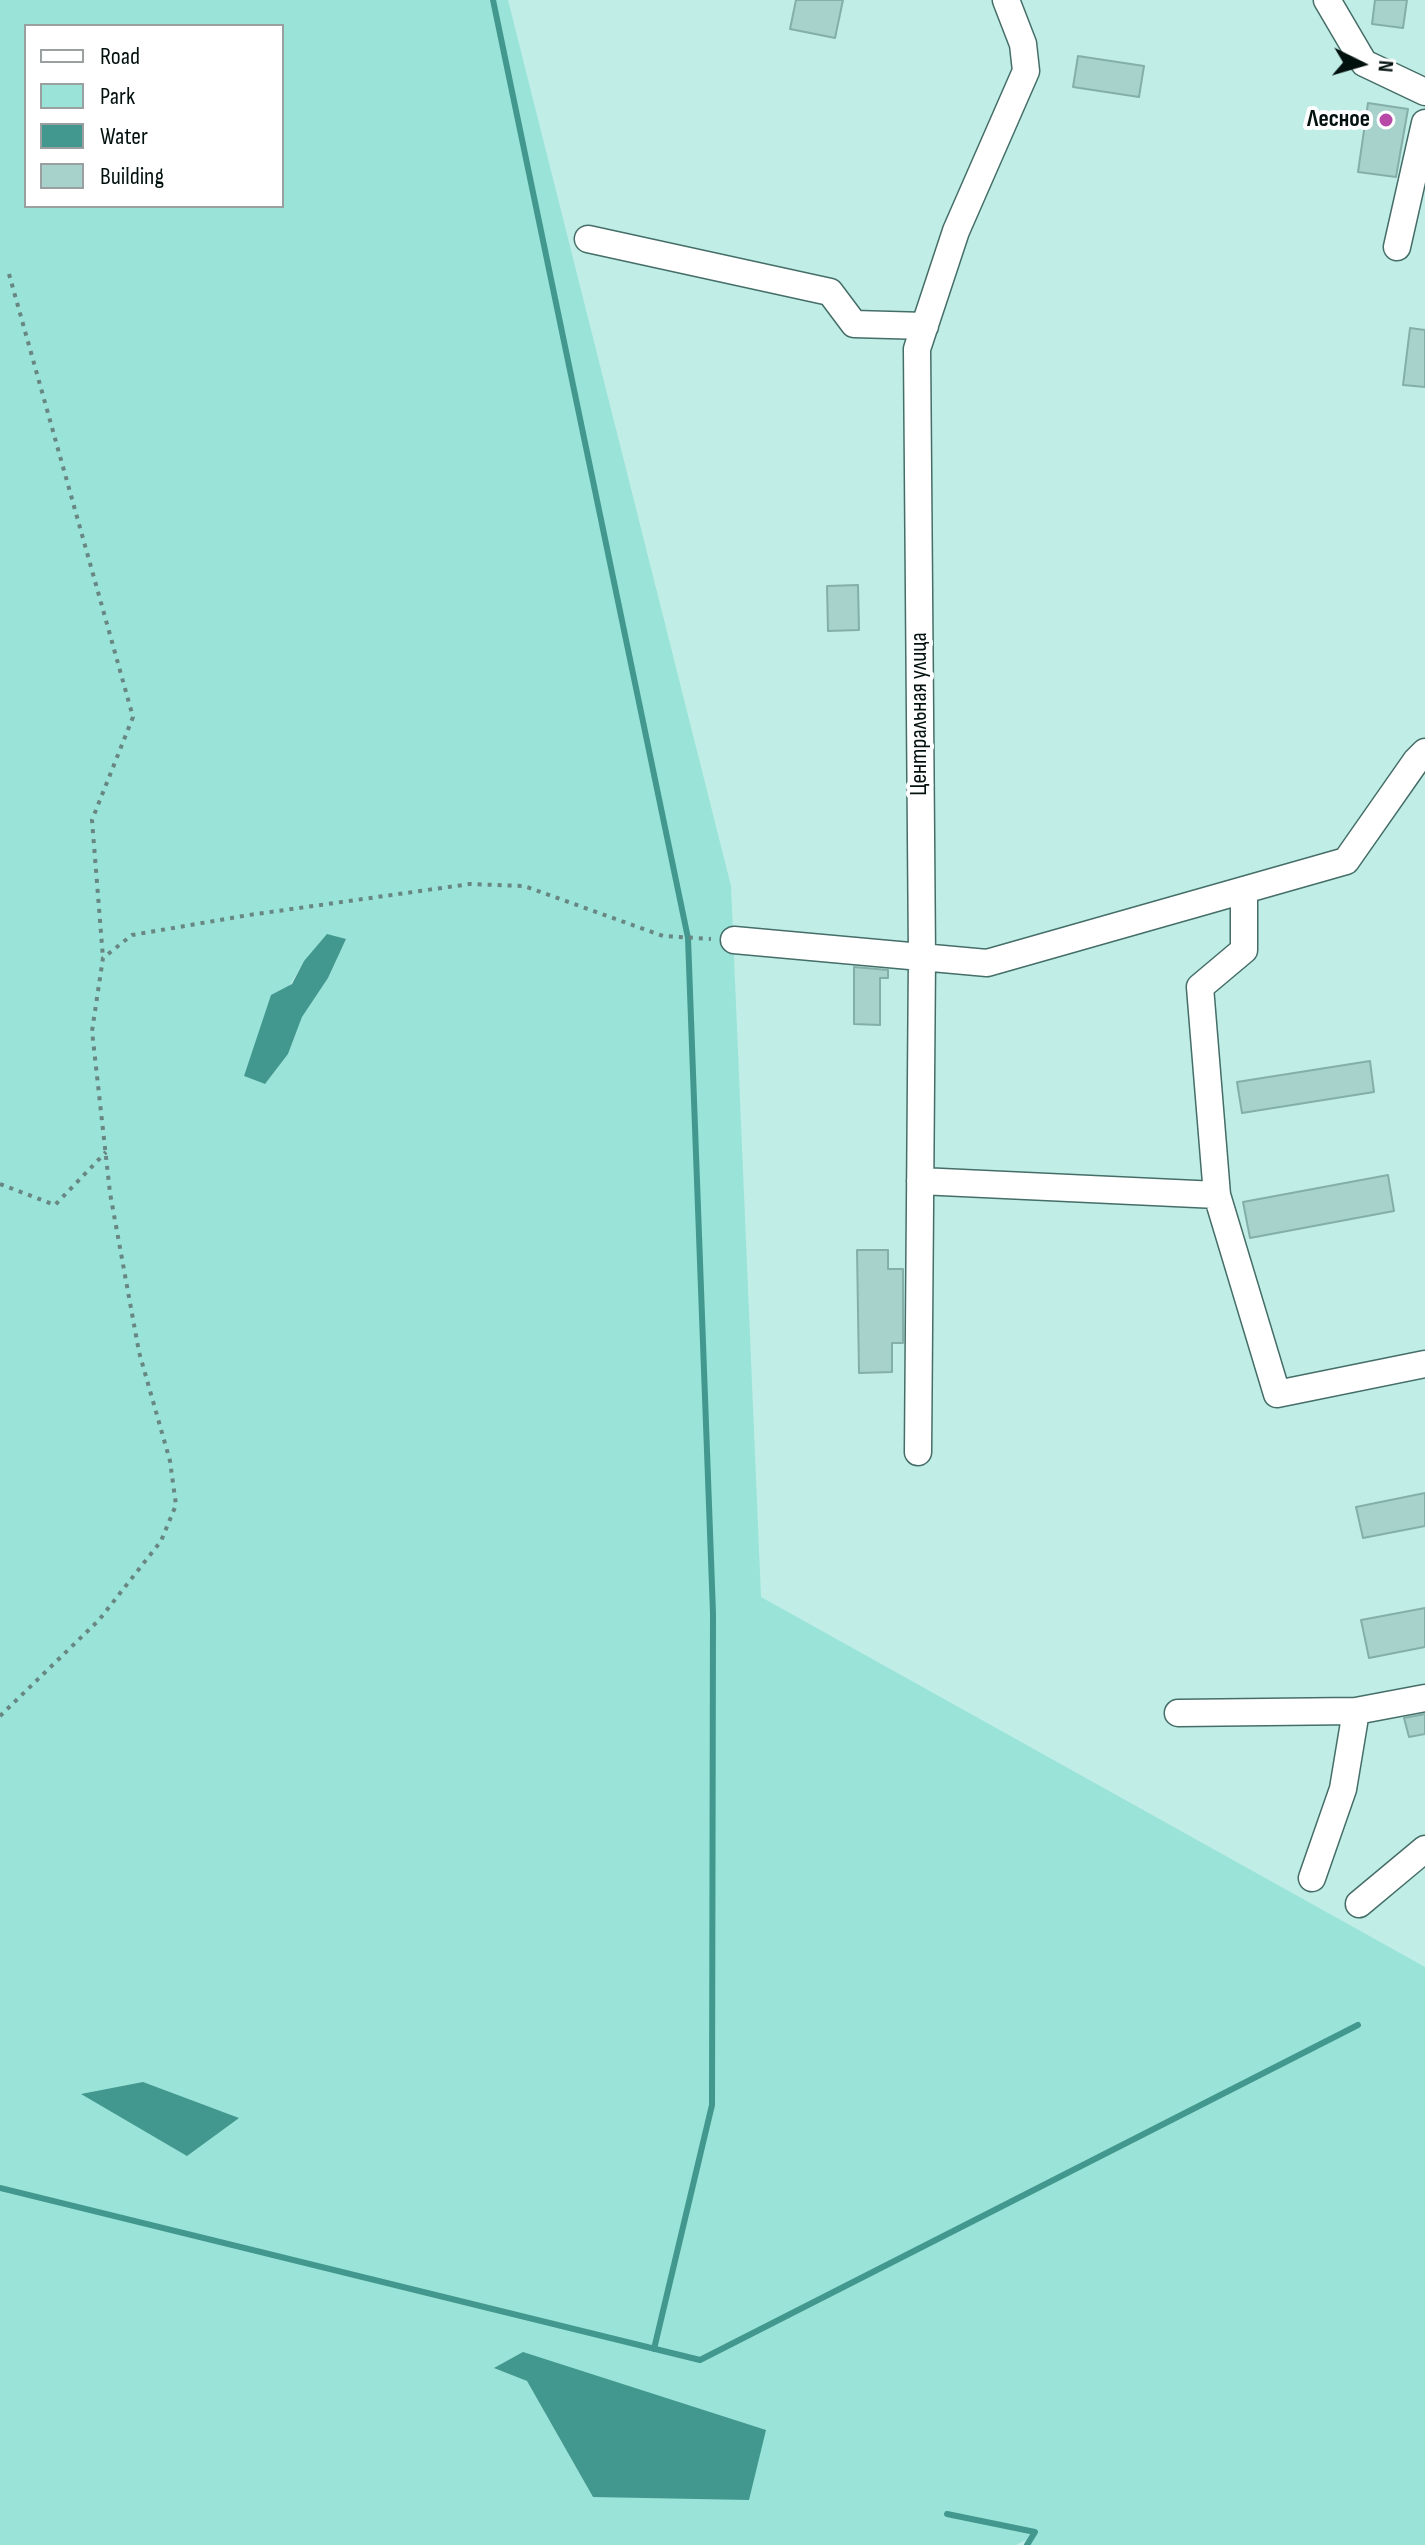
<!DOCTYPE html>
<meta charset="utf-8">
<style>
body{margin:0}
#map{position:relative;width:1425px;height:2545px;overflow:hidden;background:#c0ede6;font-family:"Sofia Sans Condensed",sans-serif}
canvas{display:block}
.legend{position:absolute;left:24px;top:24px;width:260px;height:184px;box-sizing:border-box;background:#fff;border:2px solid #9a9f9f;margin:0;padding:10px 14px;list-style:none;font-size:24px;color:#02100e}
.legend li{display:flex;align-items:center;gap:16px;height:40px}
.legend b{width:40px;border:2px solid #9a9f9f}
.north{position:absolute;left:1321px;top:24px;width:80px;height:80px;-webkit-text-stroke:6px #fff;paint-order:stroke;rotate:95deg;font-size:22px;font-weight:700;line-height:32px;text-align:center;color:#02100e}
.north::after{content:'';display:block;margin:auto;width:28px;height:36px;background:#02100e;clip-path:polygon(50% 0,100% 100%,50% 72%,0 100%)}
</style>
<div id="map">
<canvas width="1425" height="2545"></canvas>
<ul class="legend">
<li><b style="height:10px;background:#fff"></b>Road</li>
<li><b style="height:22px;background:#9ae3d8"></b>Park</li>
<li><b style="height:22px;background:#42988e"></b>Water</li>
<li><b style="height:22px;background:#a6d2cb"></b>Building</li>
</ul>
<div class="north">N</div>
</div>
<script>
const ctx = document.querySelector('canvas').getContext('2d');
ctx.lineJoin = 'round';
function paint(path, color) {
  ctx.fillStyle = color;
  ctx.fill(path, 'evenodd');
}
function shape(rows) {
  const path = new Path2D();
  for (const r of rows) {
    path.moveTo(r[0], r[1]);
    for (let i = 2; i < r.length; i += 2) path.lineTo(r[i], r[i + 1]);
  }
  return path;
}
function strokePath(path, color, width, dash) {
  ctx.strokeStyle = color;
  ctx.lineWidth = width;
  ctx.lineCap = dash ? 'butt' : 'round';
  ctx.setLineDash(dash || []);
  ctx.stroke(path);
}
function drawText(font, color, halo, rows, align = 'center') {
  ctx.font = font + ' "Sofia Sans Condensed",sans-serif';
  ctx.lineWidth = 8;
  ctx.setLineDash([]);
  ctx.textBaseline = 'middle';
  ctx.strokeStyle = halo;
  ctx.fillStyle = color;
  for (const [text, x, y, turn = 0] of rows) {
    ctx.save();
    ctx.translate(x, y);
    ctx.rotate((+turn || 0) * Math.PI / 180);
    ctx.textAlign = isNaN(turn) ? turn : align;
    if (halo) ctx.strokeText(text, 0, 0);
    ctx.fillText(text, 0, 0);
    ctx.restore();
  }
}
paint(shape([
 [0,0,508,0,731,886,761,1597,1425,1967,1425,2545,1024,2545,1026,2540,1016,2545,0,2545],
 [26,26,282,26,282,206,26,206],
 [346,939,328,978,302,1017,288,1054,265,1084,244,1076,257,1041,304,961],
 [495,2368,765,2431,593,2497,527,2381]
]), '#9ae3d8');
paint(shape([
 [327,934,346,939,328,978,302,1017,288,1054,265,1084,244,1076,271,995,292,984,304,961],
 [143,2082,239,2118,187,2156,81,2094],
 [523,2352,766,2430,749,2500,593,2497,527,2381,494,2368]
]), '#42988e');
strokePath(shape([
 [493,0,688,938,713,1613,712,2105,654,2349],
 [0,2188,700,2360,1358,2025],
 [947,2514,1035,2532,1027,2545]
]), '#42988e', 6);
const building = shape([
 [796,0,843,0,835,38,790,29,796,0],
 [1375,0,1407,0,1403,28,1372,24,1375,0],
 [1078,56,1144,66,1139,97,1073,87,1078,56],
 [1368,103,1408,109,1396,177,1358,172,1368,103],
 [1410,328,1425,330,1425,387,1403,385,1410,328],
 [858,585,859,630,828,631,827,586,858,585],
 [854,967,888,970,888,978,880,978,880,1025,854,1024,854,967],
 [1370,1061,1374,1092,1242,1113,1237,1082,1370,1061],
 [1388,1175,1394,1211,1250,1238,1243,1202,1388,1175],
 [857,1250,888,1250,888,1269,903,1269,903,1343,892,1343,892,1372,859,1373,857,1250],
 [1425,1493,1425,1526,1363,1538,1356,1507,1425,1493],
 [1425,1608,1425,1647,1369,1658,1361,1620,1425,1608],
 [1425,1714,1425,1734,1409,1737,1404,1718,1425,1714]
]);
paint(building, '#a6d2cb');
strokePath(building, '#84afa8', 2);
const minor = shape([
 [1327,0,1364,63,1425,92],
 [588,239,830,292,854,324,925,326],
 [1397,247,1425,123],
 [734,940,987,963,1346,861,1416,761,1425,752],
 [920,1181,1217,1195,1200,987,1244,950,1244,890],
 [1217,1195,1277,1394,1425,1364],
 [918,1452,922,957,917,349,956,231,1026,71,1023,44,1006,0],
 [1178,1713,1356,1711,1425,1698],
 [1312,1878,1343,1789,1356,1711],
 [1359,1904,1425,1849]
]);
strokePath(minor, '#456e68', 29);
strokePath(shape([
 [9,274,133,717,92,820,103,958],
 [0,1184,55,1205,106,1152],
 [0,1716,99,1620,161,1541,176,1505,170,1461,139,1352,110,1193,92,1031,103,958,132,935,249,915,470,884,524,886,663,936,711,939]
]), '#688682', 4, [4, 6]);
strokePath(minor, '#fff', 26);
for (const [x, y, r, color] of [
 [1386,120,8,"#b748a5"]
]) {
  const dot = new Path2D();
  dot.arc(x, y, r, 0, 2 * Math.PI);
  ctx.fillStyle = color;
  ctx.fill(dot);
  strokePath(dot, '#fff', 3);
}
drawText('bold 24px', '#02100e', '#fff', [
 ["Лесное",1370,120]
], 'right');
drawText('24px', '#02100e', '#fff', [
 ["Центральная улица",920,714,-90]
]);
</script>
